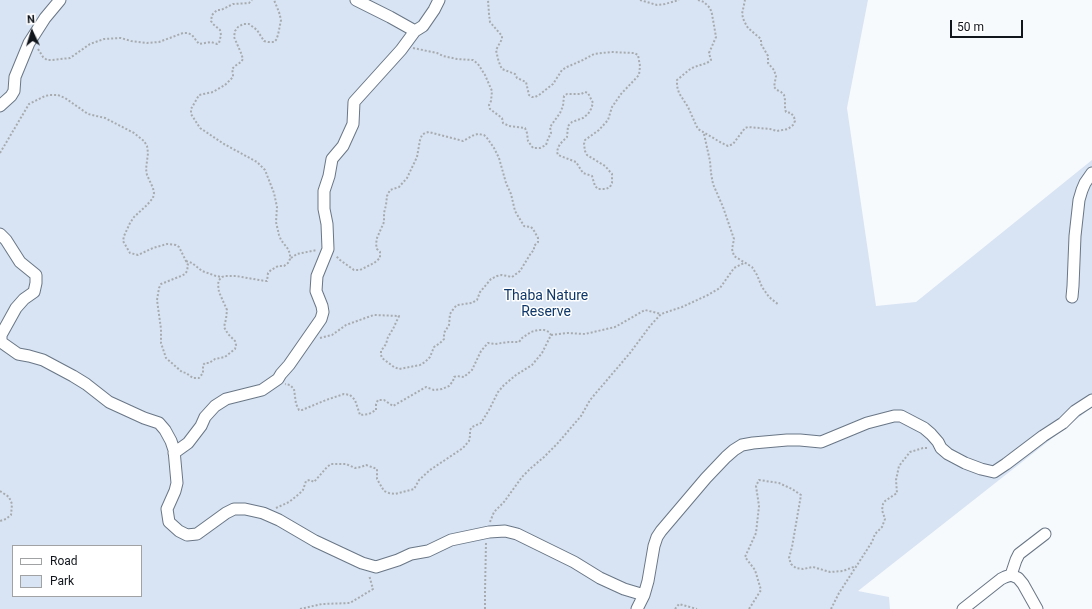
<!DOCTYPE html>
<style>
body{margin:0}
#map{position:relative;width:1092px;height:609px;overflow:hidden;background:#f7fafd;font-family:Roboto,sans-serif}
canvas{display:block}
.legend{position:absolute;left:12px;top:545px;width:130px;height:52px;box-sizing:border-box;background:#fff;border:1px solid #a0a2a4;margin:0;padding:5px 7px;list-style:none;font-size:12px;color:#11161c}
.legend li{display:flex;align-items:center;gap:8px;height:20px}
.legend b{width:20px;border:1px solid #a0a2a4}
.north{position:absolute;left:12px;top:12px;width:40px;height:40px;-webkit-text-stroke:3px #fff;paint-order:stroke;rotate:356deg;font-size:11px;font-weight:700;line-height:16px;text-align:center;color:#11161c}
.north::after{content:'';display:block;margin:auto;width:14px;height:18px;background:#11161c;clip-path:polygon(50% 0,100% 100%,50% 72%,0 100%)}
.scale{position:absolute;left:950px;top:20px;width:73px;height:18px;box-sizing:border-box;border:2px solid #11161c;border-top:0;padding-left:5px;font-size:12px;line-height:14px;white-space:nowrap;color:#11161c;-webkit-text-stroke:3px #fff;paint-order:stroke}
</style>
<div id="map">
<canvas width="1092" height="609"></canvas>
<ul class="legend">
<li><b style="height:5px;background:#fff"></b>Road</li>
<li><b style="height:11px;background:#d8e4f3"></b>Park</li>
</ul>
<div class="north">N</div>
<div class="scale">50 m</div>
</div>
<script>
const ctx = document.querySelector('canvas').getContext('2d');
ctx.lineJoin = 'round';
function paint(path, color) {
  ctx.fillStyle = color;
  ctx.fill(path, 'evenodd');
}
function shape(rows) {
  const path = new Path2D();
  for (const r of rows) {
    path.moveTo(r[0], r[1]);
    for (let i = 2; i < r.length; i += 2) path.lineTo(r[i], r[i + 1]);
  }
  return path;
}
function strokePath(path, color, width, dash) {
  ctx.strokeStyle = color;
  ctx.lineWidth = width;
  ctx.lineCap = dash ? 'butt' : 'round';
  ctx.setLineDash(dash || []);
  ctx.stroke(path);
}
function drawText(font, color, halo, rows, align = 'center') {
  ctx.font = font + ' Roboto,sans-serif';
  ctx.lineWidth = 3;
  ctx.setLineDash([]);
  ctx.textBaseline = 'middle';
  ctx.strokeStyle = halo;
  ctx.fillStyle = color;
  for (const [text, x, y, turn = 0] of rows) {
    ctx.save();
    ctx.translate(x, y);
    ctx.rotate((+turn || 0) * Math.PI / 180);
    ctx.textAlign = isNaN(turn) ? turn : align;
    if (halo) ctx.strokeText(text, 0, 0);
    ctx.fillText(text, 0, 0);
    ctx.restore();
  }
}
paint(shape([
 [0,0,868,0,847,108,876,306,916,302,1092,160,1092,407,858,591,889,597,890,609,0,609],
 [13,546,141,546,141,596,13,596]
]), '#d8e4f3');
const minor = shape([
 [356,0,390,17,415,31],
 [0,106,11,96,14,91,15,77,29,43,45,18,60,0],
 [0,234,6,240,20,262,36,275,36,283,34,292,24,299,16,308,1,335,1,342,18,354,29,356,43,360,73,376,86,384,109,402,144,418,159,423,165,430,171,441,174,450,177,483,175,491,167,509,169,522,179,531,187,535,197,534,226,513,234,509,245,509,263,513,279,520,315,541,362,563,376,567,398,560,411,554,428,551,451,540,489,532,505,531,517,534,574,562,600,578,624,589,644,595],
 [1072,297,1073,286,1075,236,1079,200,1082,190,1085,183,1092,173],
 [174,453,188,443,201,426,205,417,215,406,226,399,262,390,278,379,281,374,289,365,321,319,323,312,322,306,316,291,317,276,328,249,327,224,324,209,324,191,329,176,332,159,343,146,353,124,354,102,401,50,415,31,423,26,434,10,439,0],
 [1011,575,1016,560,1019,554,1045,534],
 [637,609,644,595,648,581,654,546,657,537,661,531,706,478,726,457,734,450,742,445,753,443,787,440,800,440,821,442,867,423,894,416,901,416,924,428,931,434,938,442,941,448,948,454,965,463,981,469,994,472,1006,464,1043,436,1063,423,1075,411,1092,400],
 [963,609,1001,579,1005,577,1011,575,1018,578,1023,584,1037,609]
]);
strokePath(minor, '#697686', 13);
strokePath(shape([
 [640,0,657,5,665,4,679,0],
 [698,0,704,2,710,8,712,14,716,37,709,53,711,60,707,63,694,67,689,70,677,80,677,86,679,93,688,107,696,125,698,129,720,142,728,146,733,144,745,128,748,127,770,129,777,131,788,129,793,125,795,121,794,117,791,113,786,112,785,109,785,100,784,95,781,92,777,90,774,87,776,76,774,70,768,63,768,56,761,44,761,39,748,28,744,21,742,14,745,0],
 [413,48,437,53,443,56,457,59,473,60,478,64,485,75,492,91,491,101,489,105,490,109,502,118,503,123,509,126,525,128,527,133,528,141,533,148,540,148,546,145,548,139,551,133,550,127,560,113,563,106,564,96,567,94,581,94,585,92,588,93,593,103,591,109,588,114,583,118,572,122,568,126,567,137,560,144,558,148,557,152,558,155,576,162,583,173,592,176,595,186,598,189,606,189,610,187,612,183,612,174,605,166,587,155,585,151,584,144,585,140,599,130,608,120,612,107,621,94,639,75,640,66,638,55,634,53,611,52,594,54,583,60,567,67,562,70,553,84,539,95,535,97,532,97,529,95,526,82,517,78,515,74,502,69,500,65,498,59,496,50,502,39,502,36,490,22,489,14,488,0],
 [38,49,43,57,47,60,52,60,70,58,90,44,104,39,121,38,131,41,147,43,159,42,183,33,188,33,192,35,199,44,211,42,217,44,219,43,221,35,220,30,213,24,211,21,212,15,217,10,221,10,233,4,249,3,252,0],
 [704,134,710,161,711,173,713,184,723,207,734,239,732,249,734,256,752,267,757,275,762,287,769,297,779,305],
 [0,153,29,104,45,96,50,95,58,95,65,98,88,114,105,118,134,133,144,141,147,146,148,153,146,169,147,175,153,188,154,193,153,198,147,205,134,217,130,223,124,236,123,241,130,253,138,255,153,248,167,244,176,245,179,247,188,265,187,271,185,274,181,276,161,284,159,288,157,300,161,329,161,343,166,358,182,372,186,373,193,378,199,378,203,373,203,365,205,363,209,363,215,359,225,357,235,349,236,345,235,341,228,334,224,327,226,319,227,310,219,292,218,284,219,280,222,277,225,276,236,276,265,281,267,281,268,273,271,270,278,266,284,266,288,263,290,259,290,254,288,249,281,240,279,235,276,222,277,207,274,193,265,170,257,162,224,144,200,128,191,114,191,109,199,95,213,92,225,85,233,77,233,74,232,69,235,66,241,62,243,59,241,53,234,37,235,31,238,27,243,24,249,24,257,30,264,41,268,42,274,42,276,40,278,35,281,20,279,12,274,0],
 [291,258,297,254,317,250],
 [186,261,192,263,202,271,216,276,222,277],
 [551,335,568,333,585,334,615,327,645,310,661,314],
 [320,338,332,335,346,325,368,317,374,315,399,316,393,329,388,337,386,344,381,351,381,355,382,358,394,367,399,369,420,365,425,362,430,357,434,347,440,343,444,339,444,333,449,325,450,314,454,308,457,305,472,303,477,300,480,292,491,279,497,276,502,275,512,277,520,271,531,253,534,250,534,246,538,242,538,238,533,229,531,227,524,226,515,211,511,194,506,183,499,158,494,148,487,138,484,135,478,134,474,135,463,141,429,132,425,133,422,135,420,140,417,157,407,178,399,187,390,190,387,196,386,205,384,213,384,222,377,238,376,244,377,249,380,252,380,258,374,263,360,270,354,270,340,260,336,256],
 [0,491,9,497,12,504,11,515,6,519,0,521],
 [276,508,289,502,299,494,303,490,306,481,310,480,314,482,327,467,331,464,346,464,355,468,361,467,366,465,377,469,377,479,384,491,389,493,395,494,414,489,419,480,430,470,463,448,469,441,470,436,470,430,472,427,481,423,489,410,498,392,504,385,516,375,532,365,542,353,551,335,549,332,544,330,538,330,531,332,522,338,519,342,509,342,495,344,488,343,481,351,472,370,464,377,457,376,454,377,453,381,449,386,442,389,434,390,426,387,393,406,384,400,378,400,376,404,376,410,369,414,360,415,355,400,350,395,344,394,326,400,302,410,299,410,296,404,294,389,290,385,285,384],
 [490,522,494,512,504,502,522,477,531,468,544,457,557,444,581,416,590,400,630,353,650,326,661,314,682,307,708,295,720,288,734,268,744,263],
 [300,609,322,604,350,603,373,589,369,575],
 [485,609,485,592,486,542],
 [675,609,679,604,697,609],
 [749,609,761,590,755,570,745,557,756,533,759,506,756,486,759,480,779,483,792,489,801,495,792,547,789,558,791,564,796,568,803,569,813,567,830,572,843,571,856,566],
 [831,609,839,593,872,542,875,534,882,527,885,519,882,510,883,504,885,501,897,493,896,480,899,466,910,452,923,448,929,448]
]), '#a7abaf', 2, [2, 2]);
strokePath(minor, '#fff', 11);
drawText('14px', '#0f3869', '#fff', [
 ["Thaba Nature",546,296],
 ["Reserve",546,312]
]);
</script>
